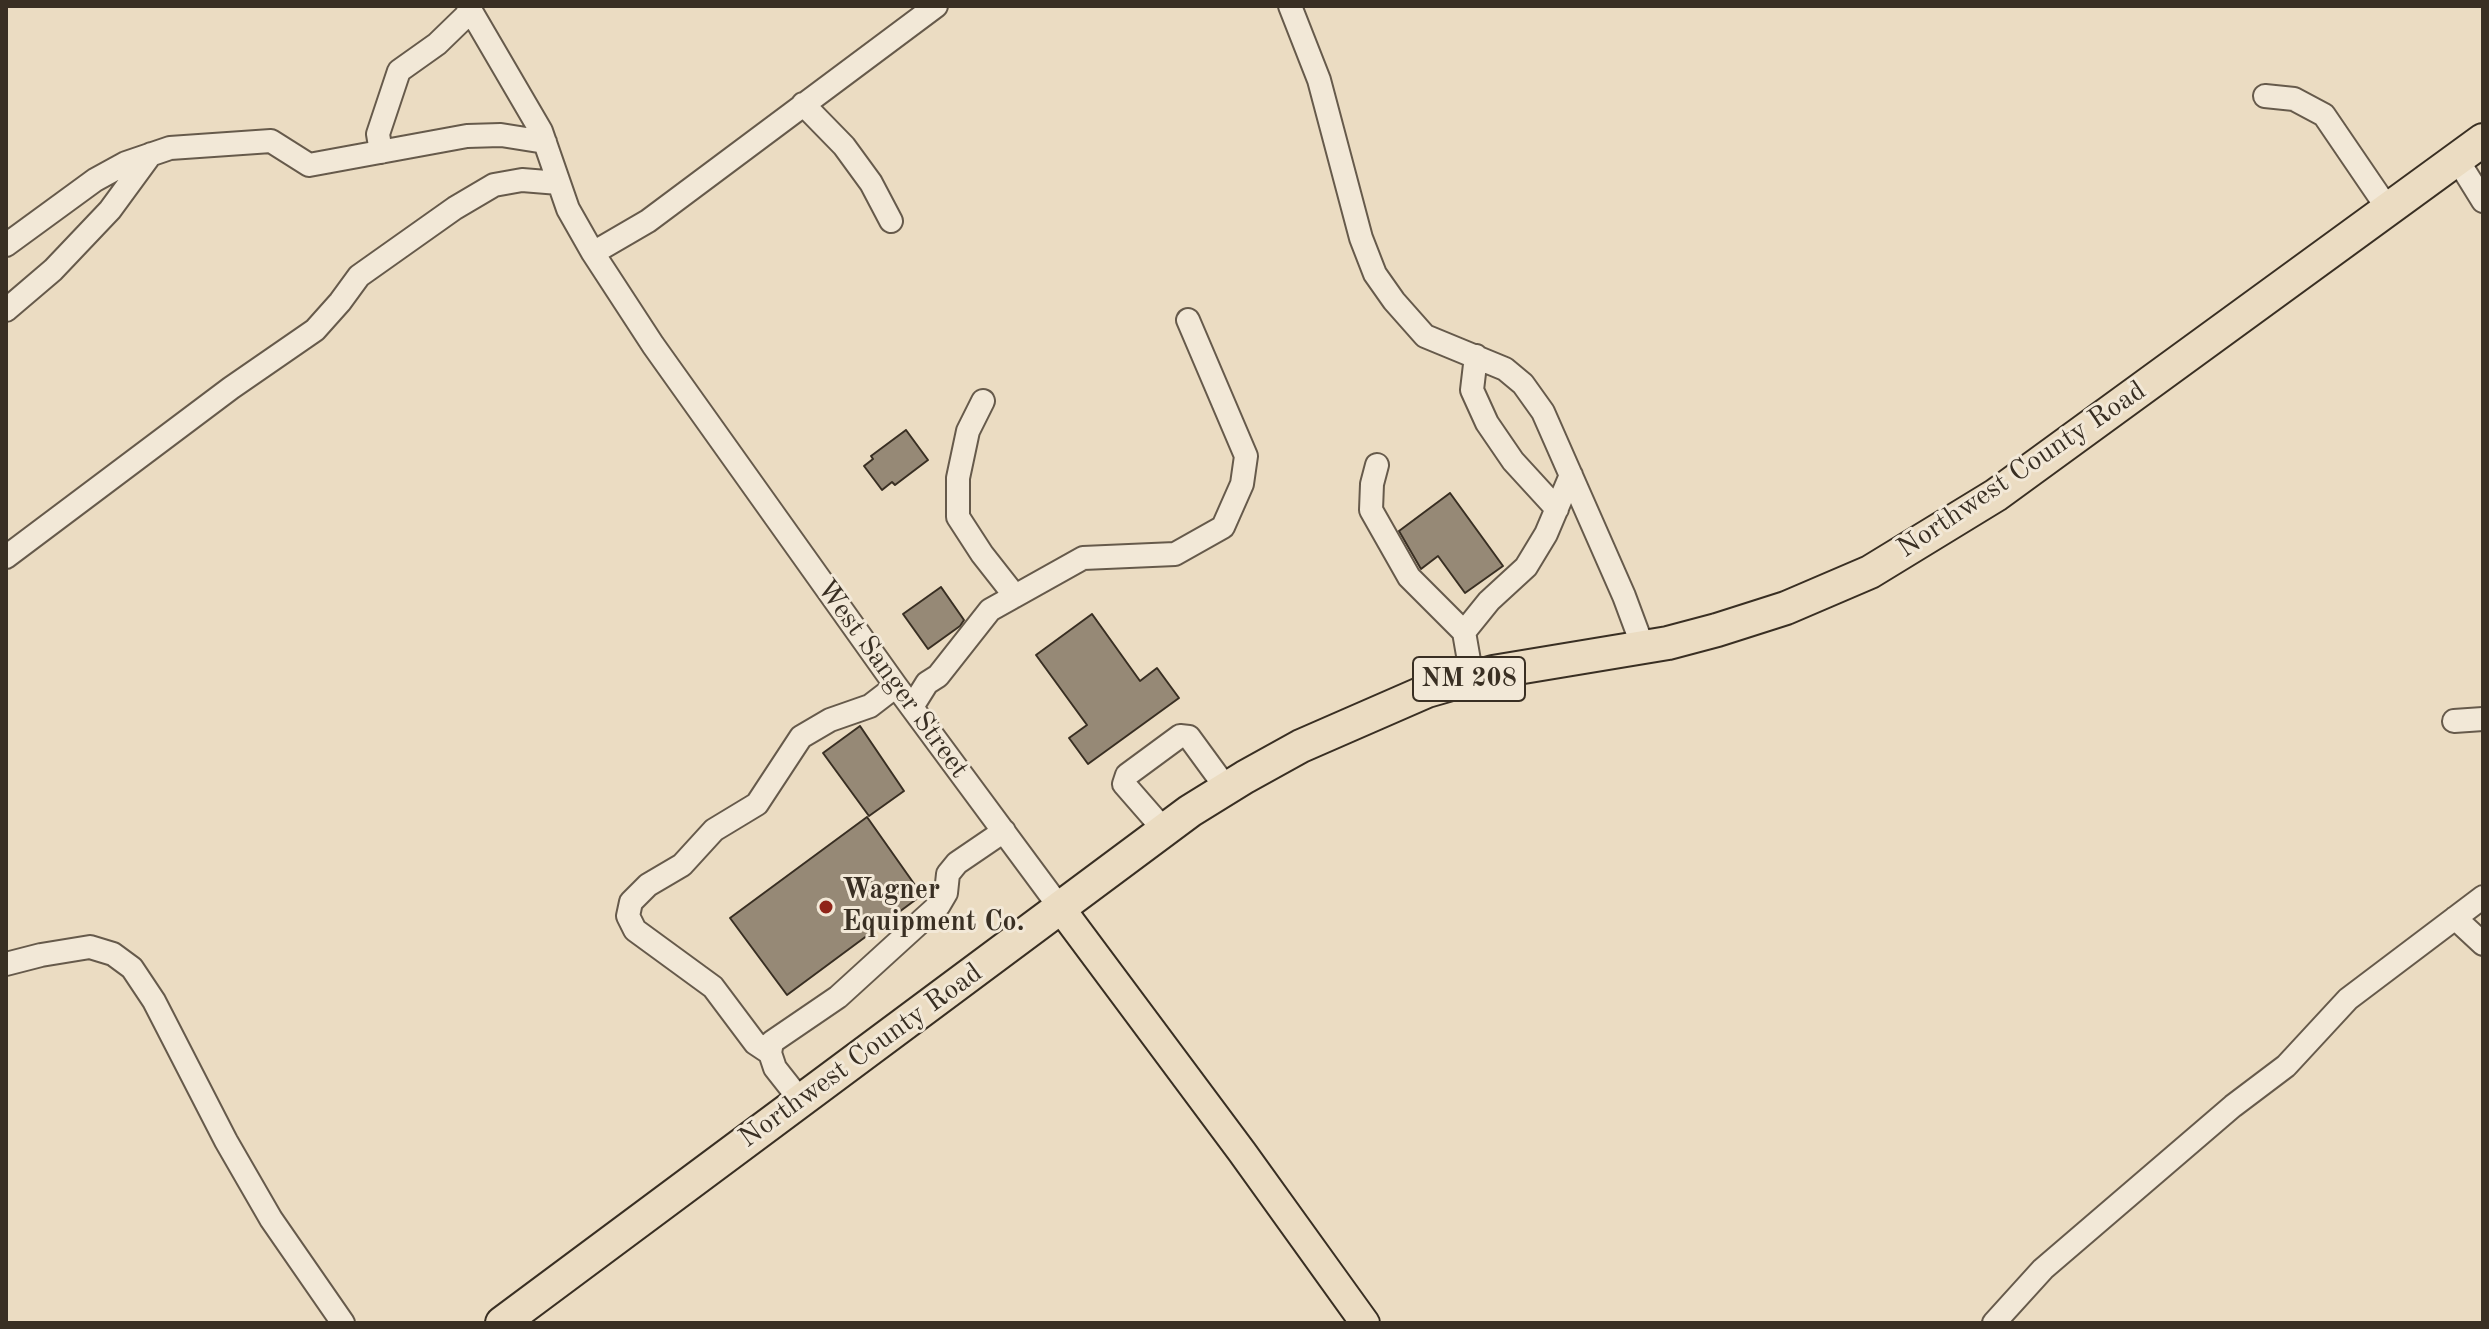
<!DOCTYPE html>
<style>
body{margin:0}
#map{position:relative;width:2489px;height:1329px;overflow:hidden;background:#ebdcc2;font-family:"Old Standard TT",serif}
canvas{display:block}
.frame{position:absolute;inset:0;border:8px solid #392f23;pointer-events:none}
</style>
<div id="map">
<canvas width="2489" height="1329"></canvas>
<div class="frame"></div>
</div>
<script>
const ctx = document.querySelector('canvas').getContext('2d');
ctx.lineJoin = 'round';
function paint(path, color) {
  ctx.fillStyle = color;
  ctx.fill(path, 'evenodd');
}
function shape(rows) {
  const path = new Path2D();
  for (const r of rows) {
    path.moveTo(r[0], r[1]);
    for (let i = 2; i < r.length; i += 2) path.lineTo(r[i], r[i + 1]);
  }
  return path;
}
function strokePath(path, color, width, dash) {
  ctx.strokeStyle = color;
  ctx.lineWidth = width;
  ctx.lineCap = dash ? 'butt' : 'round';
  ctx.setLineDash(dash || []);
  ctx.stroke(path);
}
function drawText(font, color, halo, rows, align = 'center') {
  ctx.font = font + ' "Old Standard TT",serif';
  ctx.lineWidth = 6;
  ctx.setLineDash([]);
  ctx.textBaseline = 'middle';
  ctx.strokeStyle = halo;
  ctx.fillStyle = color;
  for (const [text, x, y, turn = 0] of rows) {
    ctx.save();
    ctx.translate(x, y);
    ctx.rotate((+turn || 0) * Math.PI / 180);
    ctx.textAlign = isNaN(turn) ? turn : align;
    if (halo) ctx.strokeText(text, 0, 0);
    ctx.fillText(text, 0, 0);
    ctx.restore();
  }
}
const building = shape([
 [906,430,928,460,895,485,892,482,882,490,864,466,873,459,871,456,906,430],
 [1450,493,1503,566,1465,593,1438,556,1421,569,1399,531,1450,493],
 [941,587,964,620,960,626,928,649,903,614,941,587],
 [1092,614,1140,681,1157,668,1179,698,1088,764,1069,738,1087,725,1036,655,1092,614],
 [860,726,904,791,869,816,823,753,860,726],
 [867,817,922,895,787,995,730,918,867,817]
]);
paint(building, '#968976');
strokePath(building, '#392f23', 2);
const minor = shape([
 [468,6,541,131,568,209,593,253,653,345,896,686,1061,909],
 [1290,6,1319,80,1361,238,1375,274,1394,301,1425,336,1505,369,1523,384,1543,412,1624,596,1643,647],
 [2265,96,2294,99,2324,115,2388,209],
 [803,104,844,146,871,183,891,221],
 [381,152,378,134,399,71,437,44,471,11],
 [2457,159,2483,201],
 [6,245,95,180,126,163,170,148,271,141,309,165,467,136,501,135,545,142],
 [593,253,648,221,936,6],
 [6,310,53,270,110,210,151,154],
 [1476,356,1472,390,1487,423,1513,461,1557,509],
 [983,401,968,431,958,478,958,517,982,554,1015,596],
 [1377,465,1372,484,1371,510,1409,577,1464,632],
 [6,557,231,388,315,330,340,302,359,276,455,208,494,185,522,180,559,183],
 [1472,678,1464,632,1489,601,1526,567,1546,534,1571,475],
 [912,707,927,683,938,676,990,610,1083,558,1175,554,1223,527,1242,484,1246,456,1188,320],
 [2454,721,2483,719],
 [1165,831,1124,784,1127,775,1180,736,1189,737,1227,789],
 [2455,918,2483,944],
 [6,964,41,955,90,947,113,954,132,968,154,1001,226,1141,271,1219,343,1323],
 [770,1053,755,1043,713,987,635,930,628,916,631,902,648,885,682,865,714,830,757,804,801,737,830,720,870,706,896,686],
 [801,1101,775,1068,770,1053,772,1042,838,997,939,905,946,893,948,874,957,863,1004,831],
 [1994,1323,2043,1269,2233,1106,2286,1066,2348,999,2483,897]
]);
const major = shape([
 [1061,909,1242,1152,1365,1323]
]);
const highway = shape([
 [502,1323,1190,811,1245,777,1301,746,1427,691,1493,672,1668,643,1717,630,1786,608,1870,572,1996,495,2483,140]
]);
strokePath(minor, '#665a4b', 26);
strokePath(major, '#392f23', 32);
strokePath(highway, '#392f23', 36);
strokePath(minor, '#f2e8d7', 22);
strokePath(major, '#ebdcc2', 28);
strokePath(highway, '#ebdcc2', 32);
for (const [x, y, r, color] of [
 [826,907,8,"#8f2418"]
]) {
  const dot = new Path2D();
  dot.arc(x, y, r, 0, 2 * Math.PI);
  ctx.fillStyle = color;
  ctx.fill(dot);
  strokePath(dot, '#f2e8d7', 3);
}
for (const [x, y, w] of [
 [1469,679,112]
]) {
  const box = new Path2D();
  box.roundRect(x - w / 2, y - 22, w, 44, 6);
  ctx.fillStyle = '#f2e8d7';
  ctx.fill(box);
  strokePath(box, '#392f23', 2);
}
drawText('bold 26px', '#392f23', null, [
 ["NM 208",1469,679]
]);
drawText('28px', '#392f23', '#f2e8d7', [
 ["Northwest County Road",2022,470,-34],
 ["West Sanger Street",892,679,54],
 ["Northwest County Road",861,1056,-36]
]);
drawText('bold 28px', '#392f23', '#f2e8d7', [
 ["Wagner",842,891],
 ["Equipment Co.",842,923]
], 'left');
</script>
